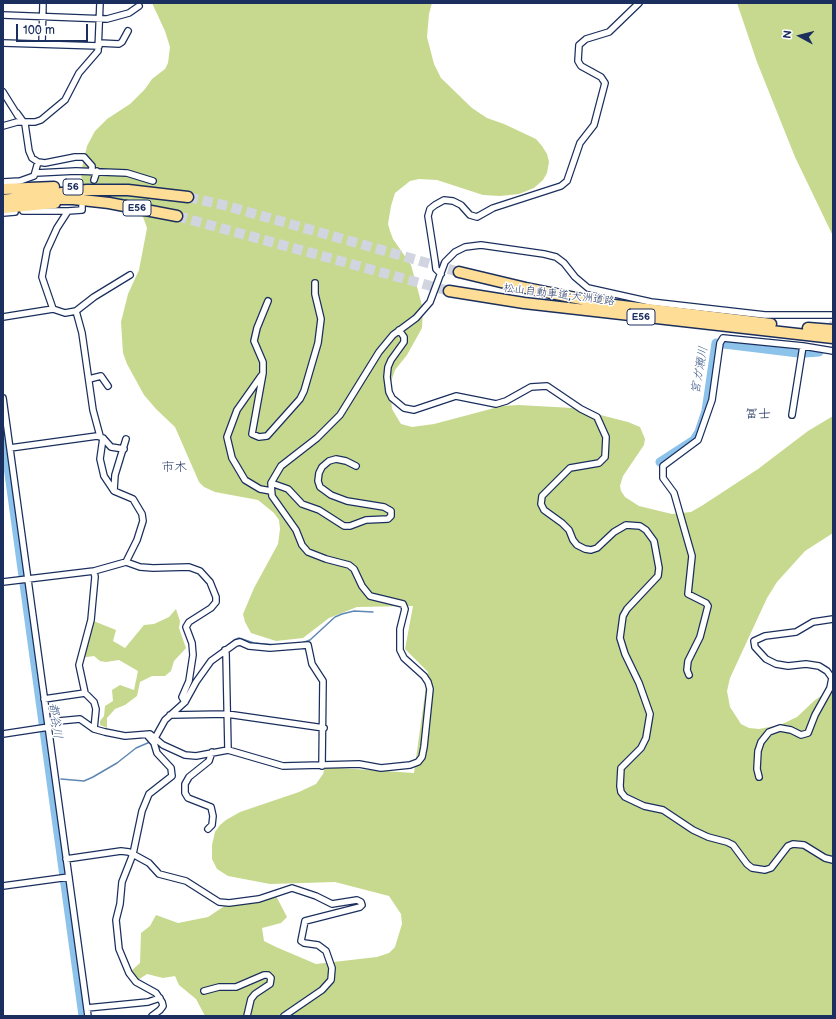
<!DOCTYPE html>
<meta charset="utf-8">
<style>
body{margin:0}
#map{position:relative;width:836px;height:1019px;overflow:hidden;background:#fff;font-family:"Balsamiq Sans",sans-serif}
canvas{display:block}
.frame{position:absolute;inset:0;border:4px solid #1b2f5e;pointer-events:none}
.north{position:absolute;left:780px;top:16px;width:40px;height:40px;-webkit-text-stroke:3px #fff;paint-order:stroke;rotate:277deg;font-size:11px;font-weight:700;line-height:16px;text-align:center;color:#1b2f5e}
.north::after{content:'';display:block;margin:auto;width:14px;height:18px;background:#1b2f5e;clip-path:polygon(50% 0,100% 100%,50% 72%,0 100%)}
.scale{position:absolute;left:16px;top:24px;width:72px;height:18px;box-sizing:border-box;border:2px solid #1b2f5e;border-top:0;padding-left:5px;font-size:12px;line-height:14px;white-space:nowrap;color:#1b2f5e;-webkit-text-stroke:3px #fff;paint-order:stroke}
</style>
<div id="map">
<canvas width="836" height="1019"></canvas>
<div class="frame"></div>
<div class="north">N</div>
<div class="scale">100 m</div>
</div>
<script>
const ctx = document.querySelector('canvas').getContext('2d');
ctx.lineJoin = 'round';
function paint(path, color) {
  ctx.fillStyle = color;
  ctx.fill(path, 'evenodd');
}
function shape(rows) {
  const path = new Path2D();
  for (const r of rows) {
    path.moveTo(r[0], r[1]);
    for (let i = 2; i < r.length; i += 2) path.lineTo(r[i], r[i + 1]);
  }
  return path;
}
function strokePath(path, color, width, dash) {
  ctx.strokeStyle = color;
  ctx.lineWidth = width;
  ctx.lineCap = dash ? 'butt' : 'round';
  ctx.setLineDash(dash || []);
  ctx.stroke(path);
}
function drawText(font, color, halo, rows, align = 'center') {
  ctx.font = font + ' "Balsamiq Sans","Klee One",sans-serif';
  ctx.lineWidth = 3;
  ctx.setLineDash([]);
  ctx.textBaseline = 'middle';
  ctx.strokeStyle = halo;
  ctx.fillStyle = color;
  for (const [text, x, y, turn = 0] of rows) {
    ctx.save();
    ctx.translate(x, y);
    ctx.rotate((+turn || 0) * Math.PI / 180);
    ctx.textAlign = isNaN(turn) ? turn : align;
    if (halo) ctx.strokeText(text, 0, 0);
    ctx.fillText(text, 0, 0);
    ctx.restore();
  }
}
paint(shape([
 [152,3,432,3,429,14,427,37,434,64,441,78,472,108,487,118,504,124,536,139,542,146,547,154,549,162,547,173,543,180,534,188,519,194,500,196,483,195,437,180,419,179,410,181,395,193,391,206,388,224,390,231,393,239,411,265,423,309,422,328,407,355,395,370,390,385,392,409,401,424,412,427,434,424,502,406,518,405,573,408,628,422,640,427,645,439,644,445,623,476,620,486,621,491,625,497,639,506,672,514,691,512,703,505,758,469,808,431,833,416,833,533,805,551,777,582,767,598,730,678,727,691,730,707,741,724,749,728,759,729,780,725,797,717,815,700,833,688,833,1016,205,1016,196,999,179,985,175,976,163,978,147,974,138,980,130,972,140,963,141,933,150,926,156,915,178,923,208,917,229,903,275,894,287,917,281,923,262,928,264,941,276,947,316,964,377,957,389,953,395,947,402,924,401,914,389,896,335,882,270,884,228,876,217,869,212,859,212,845,215,832,220,825,226,820,240,812,299,792,316,784,323,774,325,767,414,773,428,672,405,649,413,606,357,607,329,618,303,638,276,641,251,633,245,622,243,614,254,588,278,544,280,529,279,520,274,513,258,500,215,492,204,487,199,482,175,427,156,409,144,395,127,364,123,353,121,322,128,294,139,270,147,228,143,217,97,206,82,185,81,172,87,146,95,131,107,119,130,104,145,89,152,79,165,69,168,63,170,47,165,31],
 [737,3,833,3,833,236,795,157,757,62],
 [176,609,180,621,179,628,186,648,174,661,171,671,165,676,152,676,140,682,137,696,125,705,115,709,107,718,107,728,100,725,100,721,104,716,105,706,113,701,112,690,120,685,134,690,138,671,119,660,106,662,100,661,94,656,80,658,91,620,116,630,113,641,125,648,144,625,154,624,169,617]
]), '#c7d98e');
strokePath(shape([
 [302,643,310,640,335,617,342,614,354,611,373,612],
 [216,654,234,640,239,638,254,643,276,645],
 [198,675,204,667],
 [165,717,177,706],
 [61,779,84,781,93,777,117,763,136,748,150,742]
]), '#5f88b3', 1.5);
strokePath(shape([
 [805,353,819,352],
 [3,430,83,1016],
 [660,462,694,440,699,432,706,411,716,343,798,353]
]), '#8dc3eb', 9);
strokePath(shape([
 [822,342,833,321]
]), '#d1d5df', 5.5, [5.5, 3]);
strokePath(shape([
 [188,197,227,206,459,272],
 [177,216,449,291]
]), '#d1d5df', 10, [10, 5]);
const street = shape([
 [3,15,107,19,129,13,139,6],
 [3,43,99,46],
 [99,43,119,44,122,42,128,31],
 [42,44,43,3],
 [3,92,18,116],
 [17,113,25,124,29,151,32,158,38,162,45,163,75,157,84,157,92,166,92,171],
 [3,126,17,122,35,122,41,120,65,100,79,73,98,51,100,3],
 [36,173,76,171,127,173,153,181],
 [94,180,97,171],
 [3,182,20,181,34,176,38,162],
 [23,211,68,211],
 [3,213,15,212],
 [441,274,436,269,435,261,428,216,430,209,435,205,444,200,453,201,461,205,470,215,477,217,493,208,561,186,567,181,580,143,594,125,605,83,601,77,581,66,578,61,579,45,586,39,609,32,639,3],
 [268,301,257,328,254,341,263,362,263,373,252,434,259,437,267,436,300,399,304,391,318,343,321,319,315,294,315,283],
 [53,309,42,277,47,250,57,228,68,211,82,210,82,206],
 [76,311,82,333,93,410,100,436],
 [3,317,53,309,65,313,76,311,94,297,130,275],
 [399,330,404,337,404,342,391,360,388,367,387,377,389,392,392,398,404,408,414,410,456,396,496,404,506,401,531,387,547,386,581,409,597,417,606,437,605,457,599,463,570,468,542,496,541,504,544,510,562,523,569,530,573,540,577,545,585,549,591,550,597,548,614,532,626,525,640,526,646,530,654,541,659,568,658,576,627,609,623,616,620,638,625,654,639,683,650,714,646,738,641,748,621,768,620,786,621,792,625,797,644,806,663,810,693,830,708,837,727,842,733,845,747,864,752,868,765,870,771,868,788,846,793,844,804,845,825,858,833,860],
 [261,376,237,410,227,437,232,458,245,480,260,489,271,491],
 [89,379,101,376,108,386],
 [3,398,88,1016],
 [792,415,803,346],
 [103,438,100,459,104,476,114,491,133,499,142,514,143,521,137,540,126,562],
 [10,448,97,436,103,438,111,447,124,449],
 [271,483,288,489,302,504,319,510,344,526,350,526,366,520,388,519,391,516,391,511,384,507,347,501,331,495,320,487,318,481,319,473,322,467,329,461,336,459,346,461,356,466],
 [114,490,115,475,126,439],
 [3,582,94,571,126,562,140,567,153,568,189,567,200,571,210,582,216,597,216,602,211,608,189,622,186,627,192,643,193,655,189,681,182,697,185,702],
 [225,650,226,654,228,750],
 [689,675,687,670,688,661,700,637,708,606,706,603,688,594,692,556,674,493,663,478,663,466,698,440,712,400,720,343,723,338,803,346,833,351],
 [44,699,85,693],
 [170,715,227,714,324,728],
 [48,722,80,719,94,729,105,732,125,736,150,734,163,745,185,755,196,756,228,750,283,766,359,764,381,768,410,765,418,762,422,757,424,747,430,689,428,682,424,676,404,658,400,650,400,629,405,609,403,604,370,596,362,586,354,569,349,565,326,559,308,552,302,545,296,530,272,496,271,483,281,466,317,438,340,415,379,352,393,335,416,318,430,302,445,262,455,252,465,247,481,245,544,254,556,257,564,263,575,277,588,288,651,302,765,315,833,315],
 [94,729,96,709,94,702,85,693,79,665,91,620,95,577,94,571],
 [3,734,49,727],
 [147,735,154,743,157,753,171,768,172,776,149,794,142,811,133,854,122,882,120,904,116,920,119,949,129,973,136,982,156,993,162,1002,163,1006,160,1010,152,1016],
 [155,738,165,720,185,702,196,682,211,661,236,643,240,642,249,646,270,648,308,645,312,664,323,681,322,766],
 [759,777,757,769,758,751,761,742,769,732,780,728,791,730,801,735,808,733,815,715,830,688,832,678,827,671,819,666,806,664,788,666,776,664,766,659,755,647,754,641,765,636,796,632,813,622,833,619],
 [208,829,212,825,213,816,211,807,188,798,185,793,185,784,189,777,209,761,212,752],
 [66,859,121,851,129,852,149,863,159,874,186,881,219,902,229,903,259,899,292,888,316,896,332,904,357,900,361,902,362,905,360,907,305,921,301,941,304,943,318,945,326,951,332,968,331,980,322,990,284,1016],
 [3,886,69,877],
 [204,991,219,987,236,987,264,975,268,975,271,978,270,984,255,994,251,999,247,1016],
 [87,1008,148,1002,160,998]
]);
const highway = shape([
 [3,189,54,187],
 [47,199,73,199,109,203,177,216],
 [3,200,87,190,128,190,188,197],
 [3,208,55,203],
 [459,272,526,288,606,304,771,324],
 [449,291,524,303,833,338],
 [808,328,833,330]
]);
strokePath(street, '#1b2f5e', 8);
strokePath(highway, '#1b2f5e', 13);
strokePath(street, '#fff', 5.5);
strokePath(highway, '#fedd96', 10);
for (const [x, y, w] of [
 [73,187,20],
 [137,208,28],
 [641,317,28]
]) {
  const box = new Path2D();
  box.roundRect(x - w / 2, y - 8, w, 16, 3);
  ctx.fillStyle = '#fff';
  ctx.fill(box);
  strokePath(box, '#1b2f5e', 1);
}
drawText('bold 10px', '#1b2f5e', null, [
 ["56",73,187],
 ["E56",137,208],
 ["E56",641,317]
]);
drawText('11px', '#1b2f5e', '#fff', [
 ["松山自動車道;大洲道路",559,295,7]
]);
drawText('italic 12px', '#3d5b88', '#fff', [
 ["宮ガ瀬川",700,370,-80],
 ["都谷川",55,721,82]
]);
drawText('13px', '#1b2f5e', '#fff', [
 ["冨士",758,415],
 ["市木",174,468]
]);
</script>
